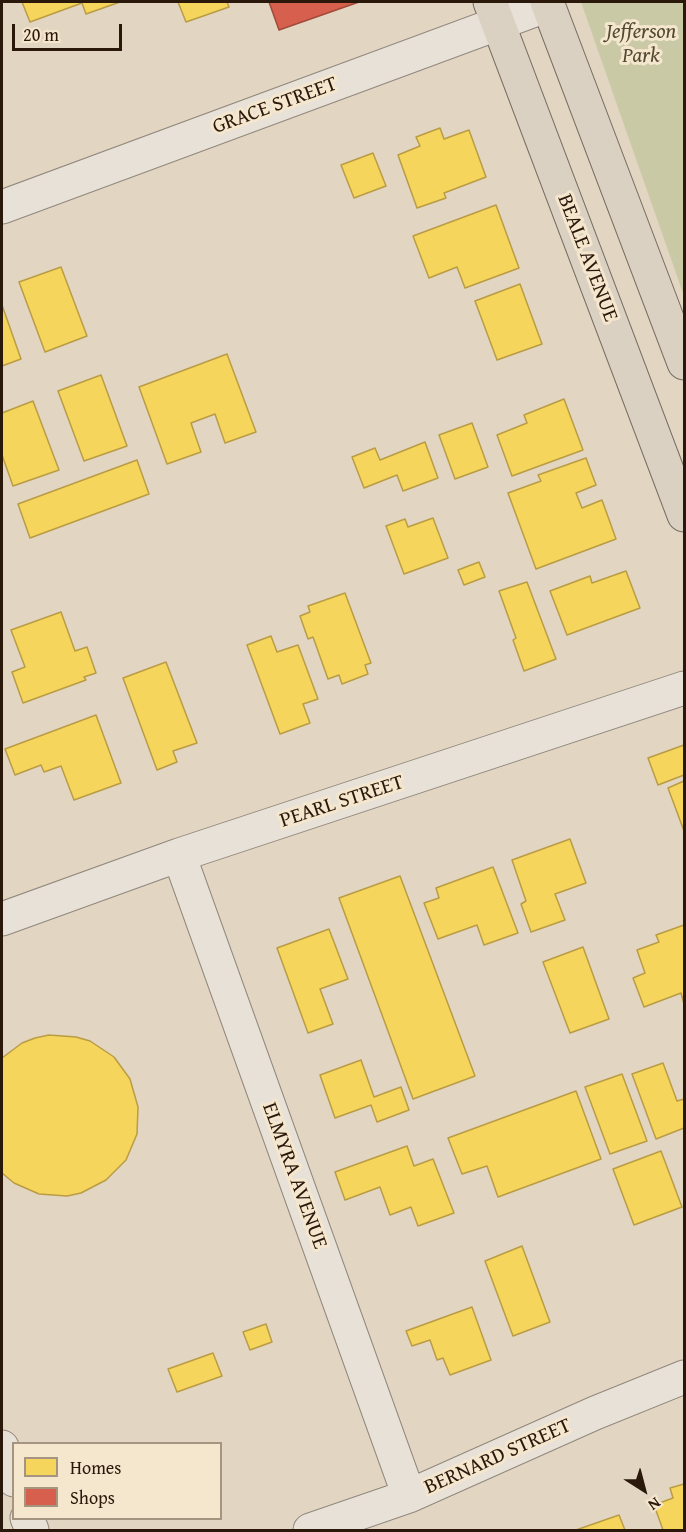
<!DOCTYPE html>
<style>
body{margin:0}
#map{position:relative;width:686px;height:1532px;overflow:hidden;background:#e2d5c2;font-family:"Gentium Book Plus",serif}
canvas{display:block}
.frame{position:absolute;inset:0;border:3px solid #2a180b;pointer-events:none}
.legend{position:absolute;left:12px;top:1442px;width:210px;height:78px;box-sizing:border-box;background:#f5e6ce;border:2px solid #a49480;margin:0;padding:8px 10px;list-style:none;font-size:18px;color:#2a180b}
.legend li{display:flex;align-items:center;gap:12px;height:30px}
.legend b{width:30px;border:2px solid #a49480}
.north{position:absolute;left:614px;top:1460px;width:60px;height:60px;-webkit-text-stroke:4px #f5e6ce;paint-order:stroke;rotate:144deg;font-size:16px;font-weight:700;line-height:24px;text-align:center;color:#2a180b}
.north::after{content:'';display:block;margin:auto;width:21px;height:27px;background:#2a180b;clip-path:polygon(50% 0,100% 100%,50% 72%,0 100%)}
.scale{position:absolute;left:12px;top:24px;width:110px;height:27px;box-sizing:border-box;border:3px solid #2a180b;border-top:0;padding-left:8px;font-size:18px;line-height:21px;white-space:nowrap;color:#2a180b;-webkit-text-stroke:4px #f5e6ce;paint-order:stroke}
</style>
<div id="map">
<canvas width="686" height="1532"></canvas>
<div class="frame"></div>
<ul class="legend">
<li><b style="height:16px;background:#f6d55c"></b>Homes</li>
<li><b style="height:16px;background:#d6604d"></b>Shops</li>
</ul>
<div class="north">N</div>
<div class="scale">20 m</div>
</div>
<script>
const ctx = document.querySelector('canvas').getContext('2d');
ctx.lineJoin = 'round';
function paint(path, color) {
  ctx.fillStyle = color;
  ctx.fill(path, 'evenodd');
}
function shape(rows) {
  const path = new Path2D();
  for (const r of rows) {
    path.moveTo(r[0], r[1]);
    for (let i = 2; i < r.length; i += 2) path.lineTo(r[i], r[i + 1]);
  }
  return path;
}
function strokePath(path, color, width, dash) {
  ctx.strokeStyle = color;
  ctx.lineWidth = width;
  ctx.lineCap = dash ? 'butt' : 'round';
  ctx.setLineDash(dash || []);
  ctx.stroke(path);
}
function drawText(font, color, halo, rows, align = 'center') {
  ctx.font = font + ' "Gentium Book Plus",serif';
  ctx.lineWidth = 6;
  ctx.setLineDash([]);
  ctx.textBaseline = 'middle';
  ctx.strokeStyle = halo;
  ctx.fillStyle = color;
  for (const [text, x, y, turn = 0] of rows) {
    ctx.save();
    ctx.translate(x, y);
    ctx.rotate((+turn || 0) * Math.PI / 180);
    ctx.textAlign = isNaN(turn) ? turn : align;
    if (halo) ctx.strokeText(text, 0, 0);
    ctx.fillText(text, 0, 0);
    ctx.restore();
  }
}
paint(shape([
 [581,2,684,2,684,296]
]), '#cac9a6');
const homes = shape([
 [22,2,120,2,86,14,82,3,30,22,22,2],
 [178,2,227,2,229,7,186,22,178,2],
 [440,128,444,139,469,130,486,177,444,193,446,198,417,208,398,155,420,146,416,137,440,128],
 [373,153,386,186,354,198,341,165,373,153],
 [496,205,519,268,465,288,457,267,429,278,413,236,496,205],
 [61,267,87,336,45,352,19,282,61,267],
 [520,284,542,344,497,360,475,301,520,284],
 [2,305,21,359,2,366,2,305],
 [227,354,256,432,225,443,215,414,191,423,201,452,167,464,139,387,227,354],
 [101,375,127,446,84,461,58,391,101,375],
 [564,399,583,450,512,476,497,435,527,423,524,415,564,399],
 [33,401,59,470,13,486,2,455,2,413,33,401],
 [472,423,488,467,455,479,439,435,472,423],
 [425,442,438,478,403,491,397,475,364,488,352,457,375,448,380,460,425,442],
 [586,458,596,485,576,493,582,508,602,500,616,539,536,569,508,493,541,481,538,475,586,458],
 [137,460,149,494,30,538,18,504,137,460],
 [433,518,448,558,404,574,386,526,405,519,408,527,433,518],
 [479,562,485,577,464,585,458,570,479,562],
 [626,571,640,608,567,635,550,591,590,576,592,583,626,571],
 [527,582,556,659,524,671,513,640,516,638,499,591,527,582],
 [345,593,371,663,365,665,368,674,342,684,339,675,328,679,313,637,308,639,300,616,310,612,308,606,345,593],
 [61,612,75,651,87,647,96,673,84,677,86,680,23,703,12,672,25,667,11,630,61,612],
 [271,636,277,652,298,645,318,699,303,704,310,723,280,734,247,645,271,636],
 [166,662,197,743,173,751,177,762,157,770,123,678,166,662],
 [96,715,121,783,74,800,61,766,44,772,41,765,15,775,5,749,96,715],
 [684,745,684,775,658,785,648,758,684,745],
 [684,781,684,831,668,788,684,781],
 [570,839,586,883,555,894,565,920,531,932,521,904,526,901,512,860,570,839],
 [493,867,518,933,484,945,477,925,438,939,424,903,439,898,436,888,493,867],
 [400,876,475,1076,413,1099,339,898,400,876],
 [684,925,684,1004,681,993,644,1007,633,978,645,973,637,950,659,942,656,935,684,925],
 [329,929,348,979,320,989,333,1024,308,1033,277,948,329,929],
 [583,947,609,1019,570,1033,543,962,583,947],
 [49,1035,76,1037,90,1041,114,1057,130,1079,138,1107,137,1134,126,1160,106,1180,81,1193,67,1196,39,1194,14,1183,2,1173,2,1058,22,1043,35,1038,49,1035],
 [361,1060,374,1097,401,1087,409,1110,377,1122,371,1105,335,1118,320,1075,361,1060],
 [663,1063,677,1101,684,1099,684,1128,656,1139,632,1074,663,1063],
 [622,1074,647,1141,610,1154,585,1087,622,1074],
 [576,1091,601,1159,498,1197,487,1166,462,1174,448,1138,576,1091],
 [407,1146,414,1166,433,1159,454,1213,418,1226,411,1207,390,1215,380,1187,345,1200,335,1172,407,1146],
 [661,1151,682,1207,634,1225,613,1169,661,1151],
 [522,1246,550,1322,513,1336,485,1261,522,1246],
 [472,1307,491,1360,450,1375,443,1358,437,1360,430,1340,412,1346,406,1331,472,1307],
 [266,1324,272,1342,250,1350,243,1332,266,1324],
 [213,1353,222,1376,177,1392,168,1369,213,1353],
 [684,1484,684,1530,663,1530,654,1505,673,1498,670,1488,684,1484],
 [619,1515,625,1530,576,1530,619,1515]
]);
paint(homes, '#f6d55c');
strokePath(homes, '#b99c44', 1.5);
const shops = shape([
 [269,2,359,2,279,30,269,2]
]);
paint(shops, '#d6604d');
strokePath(shops, '#a24a39', 1.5);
const minor = shape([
 [2,207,548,5],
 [179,855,409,1496],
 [2,919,179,855,684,688],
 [2,1447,14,1480],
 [27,1518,32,1530],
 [310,1530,409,1496,595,1413,684,1377]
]);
const major = shape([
 [490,2,684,515],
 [547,2,684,363]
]);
strokePath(minor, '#91877c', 35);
strokePath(major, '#776e63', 35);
strokePath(minor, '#e7e1d7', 33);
strokePath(major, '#dbd1c2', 33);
drawText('italic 21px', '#544a33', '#f5e6ce', [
 ["Jefferson",641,33],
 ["Park",641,57]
]);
drawText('21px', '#2a180b', '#f5e6ce', [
 ["GRACE STREET",275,106,-20],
 ["BEALE AVENUE",587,258,69],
 ["PEARL STREET",342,802,-18],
 ["ELMYRA AVENUE",294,1176,70],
 ["BERNARD STREET",498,1457,-24]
]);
</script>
